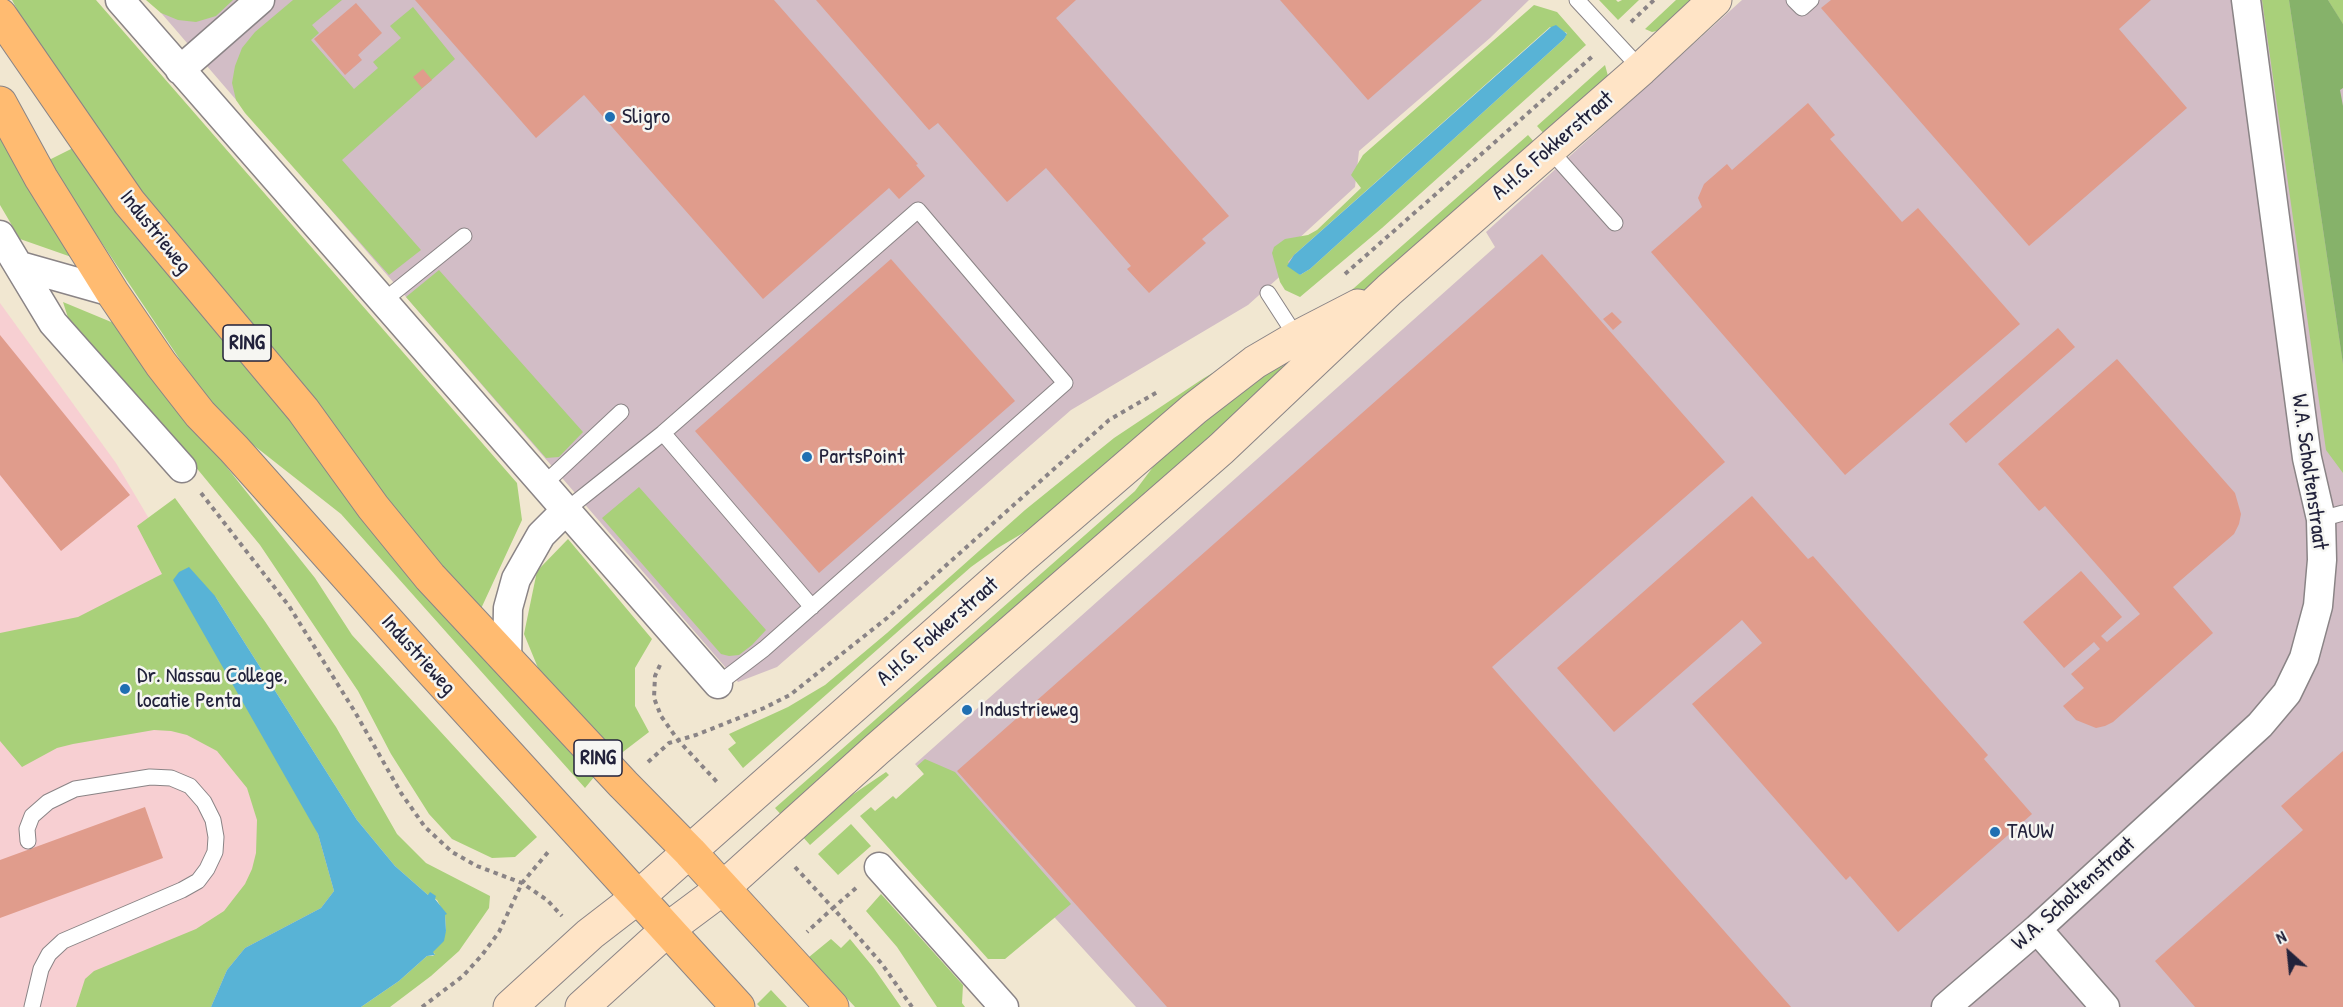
<!DOCTYPE html>
<style>
body{margin:0}
#map{position:relative;width:2343px;height:1007px;overflow:hidden;background:#f1e7d1;font-family:"Patrick Hand",sans-serif}
canvas{display:block}
.north{position:absolute;left:2259px;top:923px;width:60px;height:60px;-webkit-text-stroke:4px #f6f6f2;paint-order:stroke;rotate:333deg;font-size:16px;font-weight:700;line-height:24px;text-align:center;color:#22223b}
.north::after{content:'';display:block;margin:auto;width:21px;height:27px;background:#22223b;clip-path:polygon(50% 0,100% 100%,50% 72%,0 100%)}
</style>
<div id="map">
<canvas width="2343" height="1007"></canvas>
<div class="north">N</div>
</div>
<script>
const ctx = document.querySelector('canvas').getContext('2d');
ctx.lineJoin = 'round';
function paint(path, color) {
  ctx.fillStyle = color;
  ctx.fill(path, 'evenodd');
}
function shape(rows) {
  const path = new Path2D();
  for (const r of rows) {
    path.moveTo(r[0], r[1]);
    for (let i = 2; i < r.length; i += 2) path.lineTo(r[i], r[i + 1]);
  }
  return path;
}
function strokePath(path, color, width, dash) {
  ctx.strokeStyle = color;
  ctx.lineWidth = width;
  ctx.lineCap = dash ? 'butt' : 'round';
  ctx.setLineDash(dash || []);
  ctx.stroke(path);
}
function drawText(font, color, halo, rows, align = 'center') {
  ctx.font = font + ' "Patrick Hand",sans-serif';
  ctx.lineWidth = 5;
  ctx.setLineDash([]);
  ctx.textBaseline = 'middle';
  ctx.strokeStyle = halo;
  ctx.fillStyle = color;
  for (const [text, x, y, turn = 0] of rows) {
    ctx.save();
    ctx.translate(x, y);
    ctx.rotate((+turn || 0) * Math.PI / 180);
    ctx.textAlign = isNaN(turn) ? turn : align;
    if (halo) ctx.strokeText(text, 0, 0);
    ctx.fillText(text, 0, 0);
    ctx.restore();
  }
}
paint(shape([
 [0,303,116,463,384,915,317,1007,0,1007]
]), '#f7cfd2');
paint(shape([
 [150,0,1529,0,1490,38,1359,151,1355,187,1296,241,1295,263,1248,305,1071,410,777,667,738,682],
 [1742,0,2343,0,2343,1007,1136,1007,915,764,1495,247,1486,232]
]), '#d2bdc6');
paint(shape([
 [12,0,96,0,517,483,522,520,479,613,137,195,27,28],
 [146,0,233,0,216,16,196,22,178,20,161,13],
 [293,0,342,0,312,25,319,33,311,40,354,89,378,68,373,62,401,38,390,26,413,7,455,59,342,160,421,250,389,275,245,113,236,100,232,83,235,66,242,48,255,32],
 [1599,0,1616,0,1618,2,1622,0,1639,0,1618,20],
 [1676,0,1694,0,1662,30,1652,32,1645,29],
 [2262,0,2289,0,2343,364,2343,473,2326,450],
 [2328,0,2343,0,2343,24,2342,23],
 [1534,5,1557,12,1586,45,1382,228,1300,297,1285,290,1280,282,1272,253,1274,247,1285,239,1308,235,1317,230,1361,188,1351,175,1363,155],
 [1550,27,1567,33,1564,39,1310,269,1300,275,1288,262,1294,255],
 [1605,65,1608,76,1545,135,1537,126],
 [0,123,80,260,20,239,0,205],
 [1528,135,1535,143,1347,312,1329,310],
 [73,148,153,257,290,412,599,771,585,788,341,514,219,418,47,161],
 [439,270,583,432,559,457,546,458,406,297],
 [63,302,116,324,194,426,315,578,352,635,537,837,515,857,492,858,452,839,429,814,391,754,358,691,260,545,152,414,70,324],
 [1237,359,1050,517,996,549,971,567,743,768,728,749,736,743,729,734,788,707,825,685,887,633,1025,510,1114,438,1204,378],
 [1280,363,1288,369,784,818,775,808,1135,491,1180,431],
 [639,487,766,630,752,645,739,655,729,656,721,654,602,518],
 [175,498,264,620,336,727,397,834,426,863,490,896,489,908,459,951,431,976,390,1007,361,1007,399,981,427,956,433,956,435,954,432,952,446,931,445,915,437,900,428,895,395,866,357,820,215,596,318,834,334,891,321,908,245,948,227,970,211,1007,76,1007,85,979,94,971,196,929,224,911,245,884,252,869,256,853,257,820,247,788,217,751,187,735,171,731,154,730,73,744,57,748,22,767,0,741,0,633,78,617,162,574,137,526],
 [568,539,652,639,635,668,635,706,649,732,615,758,543,680,524,634,537,571],
 [925,759,955,772,1071,904,1005,959,988,959,860,816,871,807,875,811,893,796,896,799,924,774,917,766],
 [886,772,889,775,810,845,802,836,827,812],
 [851,824,871,846,838,875,818,854],
 [881,894,963,985,962,1003,965,1007,937,1007,897,947,866,911],
 [831,939,841,948,850,939,873,967,901,1007,855,1007,809,957],
 [771,990,787,1007,760,1007,757,1004]
]), '#a9d07a');
paint(shape([
 [2289,0,2328,0,2343,24,2343,88,2340,90,2343,106,2343,364]
]), '#86b26a');
paint(shape([
 [1556,25,1567,34,1564,39,1310,269,1300,275,1287,266,1294,255,1551,27],
 [189,567,215,596,357,820,395,866,428,895,430,892,436,896,435,899,447,914,445,915,446,931,444,941,433,952,435,955,427,956,399,981,361,1007,211,1007,227,970,245,948,321,908,334,891,318,834,173,580,179,572]
]), '#58b3d6');
paint(shape([
 [415,0,774,0,918,164,916,165,925,176,899,199,889,188,763,299,584,95,536,138],
 [816,0,1076,0,1056,18,1229,216,1202,239,1206,243,1149,293,1127,269,1131,266,1046,168,1007,202,938,123,929,130],
 [1280,0,1482,0,1368,100],
 [1831,0,2151,0,2119,29,2187,108,2029,246,1821,8],
 [356,3,382,33,358,55,362,60,345,75,314,39],
 [423,69,432,80,422,88,413,77],
 [1808,103,1835,135,1830,139,1902,222,1918,208,2020,324,1845,475,1651,252,1702,207,1698,198,1704,184,1727,164,1732,170],
 [1542,254,1725,462,1492,667,1791,1007,1167,1007,957,771],
 [891,259,1015,401,819,573,695,431],
 [1612,312,1622,322,1613,330,1603,319],
 [2058,328,2075,347,1966,443,1949,424],
 [0,335,130,495,61,551,0,475],
 [2117,359,2235,493,2241,514,2239,524,2234,534,2173,587,2213,633,2113,722,2105,726,2096,728,2076,720,2063,706,2084,688,2071,674,2100,649,2094,642,2064,668,2023,622,2081,571,2122,617,2101,636,2107,642,2140,614,2045,506,2039,511,1998,464],
 [1752,496,1808,559,1813,556,1988,755,1984,759,2032,814,1898,932,1850,876,1846,880,1692,704,1762,643,1742,620,1614,732,1557,668],
 [2343,751,2343,1007,2195,1007,2155,961,2303,830,2281,806],
 [145,807,163,858,0,918,0,860]
]), '#e09c8c');
const lane = shape([
 [1577,0,1641,69],
 [1794,0,1802,8,1811,0],
 [1550,150,1615,223],
 [1268,293,1299,341],
 [382,302,464,236],
 [663,433,812,607],
 [543,485,621,412],
 [565,511,663,433,918,210,1065,383,764,649,718,684],
 [2321,519,2343,513],
 [28,841,27,829,32,816,48,802,75,789,150,777,171,778,190,786,204,802,213,820,216,837,215,852,207,869,198,881,182,890,63,941,49,954,41,969,32,1007]
]);
const street = shape([
 [120,0,718,684],
 [180,70,260,0],
 [0,235,53,323,182,468],
 [20,266,112,292],
 [507,662,508,608,516,579,541,535,565,511],
 [879,867,1004,1007],
 [2037,929,2105,1007],
 [1946,1007,2037,929,2260,725,2287,693,2304,658,2318,606,2322,560,2321,519,2307,458,2246,0]
]);
const secondary = shape([
 [510,1007,590,934,638,897,1021,558,1194,409,1255,362,1296,338,1358,306],
 [582,1007,668,929,723,888,876,750,1221,449,1389,290,1641,69,1715,0]
]);
const primary = shape([
 [0,15,129,202,303,410,373,507,430,577,623,784,690,852,832,1007],
 [0,103,41,178,112,292,161,364,200,414,234,449,422,660,738,1007]
]);
strokePath(lane, '#8a8486', 17);
strokePath(street, '#8a8486', 31);
strokePath(secondary, '#8a8486', 35);
strokePath(primary, '#8a8486', 35);
strokePath(shape([
 [1631,22,1654,0],
 [1345,274,1594,55],
 [201,493,289,606,355,712,401,793,425,827,452,852,477,866,522,883,547,900,562,916],
 [660,665,655,676,654,698,661,716,678,740,717,782],
 [648,762,669,743,696,735,764,708,790,695,887,618,1109,420,1159,391],
 [795,867,833,908,807,932],
 [856,888,833,908,882,964,912,1007],
 [422,1007,463,976,482,955,499,932,522,883,549,851]
]), '#8a8486', 4, [4.5, 4.5]);
strokePath(lane, '#fff', 15);
strokePath(street, '#fff', 28);
strokePath(secondary, '#ffe4c6', 33);
strokePath(primary, '#ffbb71', 33);
for (const [x, y, r, color] of [
 [610,117,6,"#1f6fb2"],
 [807,457,6,"#1f6fb2"],
 [125,689,6,"#1f6fb2"],
 [967,710,6,"#1f6fb2"],
 [1995,832,6,"#1f6fb2"]
]) {
  const dot = new Path2D();
  dot.arc(x, y, r, 0, 2 * Math.PI);
  ctx.fillStyle = color;
  ctx.fill(dot);
  strokePath(dot, '#f6f6f2', 2);
}
for (const [x, y, w] of [
 [247,343,48],
 [598,758,48]
]) {
  const box = new Path2D();
  box.roundRect(x - w / 2, y - 18, w, 36, 4.5);
  ctx.fillStyle = '#f6f6f2';
  ctx.fill(box);
  strokePath(box, '#22223b', 1.5);
}
drawText('bold 21px', '#22223b', null, [
 ["RING",247,343],
 ["RING",598,758]
]);
drawText('22px', '#22223b', '#f6f6f2', [
 ["Sligro",622,117],
 ["PartsPoint",819,457],
 ["Dr. Nassau College,",137,676],
 ["locatie Penta",137,701],
 ["Industrieweg",979,710],
 ["TAUW",2007,832]
], 'left');
drawText('22px', '#22223b', '#f6f6f2', [
 ["A.H.G. Fokkerstraat",1553,146,-41],
 ["Industrieweg",155,232,51],
 ["W.A. Scholtenstraat",2309,472,82],
 ["A.H.G. Fokkerstraat",938,632,-41],
 ["Industrieweg",418,655,48],
 ["W.A. Scholtenstraat",2074,894,-42]
]);
</script>
